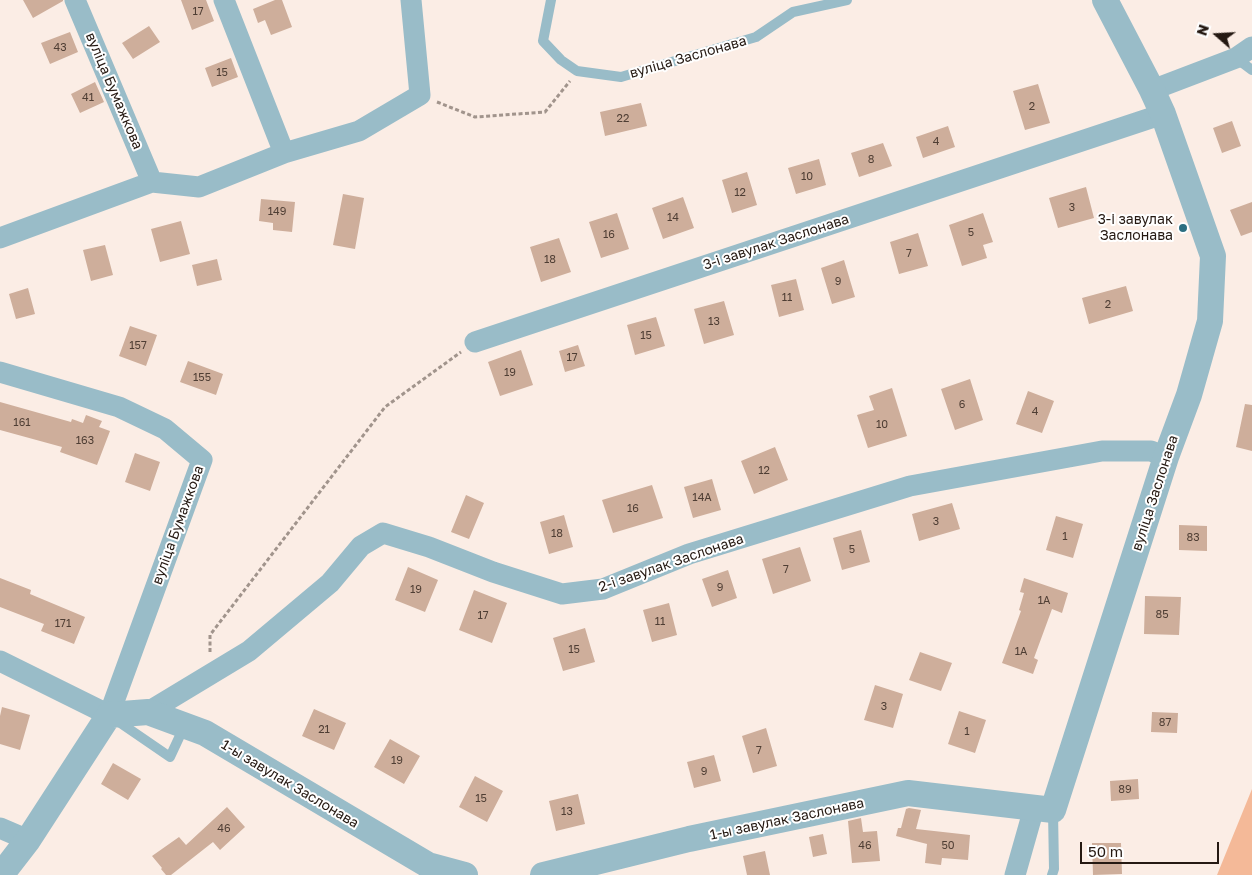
<!DOCTYPE html>
<meta charset="utf-8">
<style>
body{margin:0}
#map{position:relative;width:1252px;height:875px;overflow:hidden;background:#fbede5;font-family:"Golos Text",sans-serif}
canvas{display:block}
.north{position:absolute;left:1192px;top:10px;width:50px;height:50px;-webkit-text-stroke:4px #fff;paint-order:stroke;rotate:289deg;font-size:14px;font-weight:700;line-height:20px;text-align:center;color:#251912}
.north::after{content:'';display:block;margin:auto;width:18px;height:22px;background:#251912;clip-path:polygon(50% 0,100% 100%,50% 72%,0 100%)}
.scale{position:absolute;left:1080px;top:842px;width:139px;height:22px;box-sizing:border-box;border:2px solid #251912;border-top:0;padding-left:6px;font-size:15px;line-height:18px;white-space:nowrap;color:#251912;-webkit-text-stroke:4px #fff;paint-order:stroke}
</style>
<div id="map">
<canvas width="1252" height="875"></canvas>
<div class="north">N</div>
<div class="scale">50 m</div>
</div>
<script>
const ctx = document.querySelector('canvas').getContext('2d');
ctx.lineJoin = 'round';
function paint(path, color) {
  ctx.fillStyle = color;
  ctx.fill(path, 'evenodd');
}
function shape(rows) {
  const path = new Path2D();
  for (const r of rows) {
    path.moveTo(r[0], r[1]);
    for (let i = 2; i < r.length; i += 2) path.lineTo(r[i], r[i + 1]);
  }
  return path;
}
function strokePath(path, color, width, dash) {
  ctx.strokeStyle = color;
  ctx.lineWidth = width;
  ctx.lineCap = dash ? 'butt' : 'round';
  ctx.setLineDash(dash || []);
  ctx.stroke(path);
}
function drawText(font, color, halo, rows, align = 'center') {
  ctx.font = font + ' "Golos Text",sans-serif';
  ctx.lineWidth = 4;
  ctx.setLineDash([]);
  ctx.textBaseline = 'middle';
  ctx.strokeStyle = halo;
  ctx.fillStyle = color;
  for (const [text, x, y, turn = 0] of rows) {
    ctx.save();
    ctx.translate(x, y);
    ctx.rotate((+turn || 0) * Math.PI / 180);
    ctx.textAlign = isNaN(turn) ? turn : align;
    if (halo) ctx.strokeText(text, 0, 0);
    ctx.fillText(text, 0, 0);
    ctx.restore();
  }
}
paint(shape([
 [1252,789,1252,875,1217,875]
]), '#f4b998');
paint(shape([
 [23,0,63,0,63,1,33,18],
 [181,0,206,0,214,21,192,30],
 [275,0,282,0,292,27,271,35,265,20,258,23,253,9],
 [149,26,160,42,133,59,122,43],
 [70,32,78,52,50,64,41,43],
 [231,58,238,77,212,87,205,68],
 [95,82,104,102,80,113,71,94],
 [1038,84,1050,123,1025,130,1013,91],
 [641,103,647,126,605,136,600,112],
 [1232,121,1241,146,1222,153,1213,128],
 [948,126,955,147,923,158,916,137],
 [883,143,892,166,859,177,851,153],
 [819,159,826,185,796,194,788,168],
 [747,172,757,205,732,213,722,180],
 [1086,187,1094,218,1058,228,1049,198],
 [343,194,364,198,355,249,333,245],
 [683,197,694,228,663,239,652,208],
 [261,199,295,202,292,232,273,230,273,223,259,221],
 [1252,202,1252,232,1241,236,1230,210],
 [617,213,629,249,601,258,589,222],
 [983,213,993,242,983,245,987,258,962,266,949,225],
 [181,221,190,254,160,262,151,229],
 [918,233,928,266,899,274,890,242],
 [559,238,571,272,541,282,530,247],
 [105,245,113,275,91,281,83,250],
 [217,259,222,280,197,286,192,265],
 [844,260,855,297,832,304,821,268],
 [796,279,804,310,779,317,771,285],
 [1126,286,1133,311,1089,324,1082,298],
 [28,288,35,314,16,319,9,294],
 [724,301,734,335,704,344,694,309],
 [656,317,665,346,635,355,627,325],
 [130,326,157,335,146,366,119,356],
 [578,345,585,366,565,372,559,351],
 [521,350,533,385,500,396,488,362],
 [188,361,223,374,216,395,180,382],
 [970,379,983,420,955,430,941,389],
 [892,388,907,436,868,448,857,415,874,410,869,396],
 [1028,391,1054,401,1042,433,1016,424],
 [0,402,71,422,72,419,83,423,86,415,102,421,99,427,110,431,97,465,60,452,62,447,0,430],
 [1245,404,1252,405,1252,451,1236,447],
 [775,447,788,480,754,494,741,461],
 [135,453,160,462,150,491,125,482],
 [712,479,721,510,693,518,684,487],
 [652,485,663,518,613,533,602,500],
 [466,495,484,503,469,539,451,532],
 [952,503,960,529,919,541,912,514],
 [564,515,573,547,549,554,540,522],
 [1056,516,1083,524,1073,558,1046,550],
 [1179,525,1207,526,1207,551,1179,550],
 [861,530,870,562,842,570,833,538],
 [800,547,811,581,773,594,762,559],
 [408,567,438,580,425,612,395,600],
 [728,570,737,598,712,607,702,579],
 [0,578,31,590,30,594,85,617,74,644,41,631,44,624,0,607],
 [1024,578,1068,593,1062,613,1052,609,1034,658,1038,660,1033,674,1002,663,1021,611,1019,610,1024,593,1020,592],
 [474,590,507,603,492,643,459,630],
 [1145,596,1181,597,1179,635,1144,634],
 [669,603,677,635,652,642,643,610],
 [585,628,595,662,563,671,553,638],
 [920,652,952,663,941,691,909,680],
 [875,685,903,694,893,728,864,720],
 [2,707,30,715,20,750,0,744,0,716],
 [314,709,346,723,334,750,302,736],
 [959,711,986,720,975,753,948,744],
 [1152,712,1178,713,1177,733,1151,732],
 [766,728,777,766,753,773,742,736],
 [390,739,420,756,404,784,374,767],
 [714,755,721,781,694,788,687,762],
 [113,763,141,779,128,800,101,784],
 [475,776,503,791,487,822,459,807],
 [1138,779,1139,799,1111,801,1110,781],
 [578,794,585,824,556,831,549,801],
 [227,807,245,827,220,850,213,842,171,875,166,875,161,869,162,868,152,856,179,837,186,845],
 [909,808,921,810,916,829,970,835,968,860,942,858,941,865,925,863,927,844,896,836,898,828,901,828,906,809],
 [861,818,863,832,877,831,880,861,852,863,848,821],
 [823,834,827,854,813,857,809,837],
 [1092,843,1121,843,1122,874,1093,875],
 [765,851,770,875,747,875,743,856]
]), '#ceae9b');
strokePath(shape([
 [437,102,475,117,545,112,570,81],
 [210,652,210,635,385,407,461,352]
]), '#a1948c', 3, [4, 2.5]);
strokePath(shape([
 [551,0,543,41,561,60,577,71,621,77,756,37,793,12,847,0],
 [1236,58,1252,70],
 [116,720,170,757,184,727],
 [1052,875,1054,869,1053,811]
]), '#99bcc8', 10);
strokePath(shape([
 [75,0,152,182],
 [224,0,284,153],
 [1152,90,1236,58,1252,47],
 [0,238,152,182,199,187,284,153,359,131,420,95,411,0],
 [475,342,1163,114],
 [0,372,119,407,165,429,202,460,109,715,0,661],
 [148,712,249,651,330,583,361,546,383,533,429,547,493,572,562,594,603,589,689,554,910,486,1102,451,1151,451,1166,457],
 [0,828,28,840],
 [1015,875,1034,808]
]), '#99bcc8', 21);
strokePath(shape([
 [1,875,28,840,109,715,148,712,205,733,428,865,465,875],
 [543,875,689,839,908,793,1053,810,1166,457,1189,395,1210,321,1213,256,1163,114,1152,90,1105,0]
]), '#99bcc8', 26);
for (const [x, y, r, color] of [
 [1183,228,5,"#2c6e81"]
]) {
  const dot = new Path2D();
  dot.arc(x, y, r, 0, 2 * Math.PI);
  ctx.fillStyle = color;
  ctx.fill(dot);
  strokePath(dot, '#fff', 2);
}
drawText('11px', '#4f3e34', null, [
 ["17",198,12],
 ["43",60,48],
 ["15",222,73],
 ["41",88,98],
 ["2",1032,107],
 ["22",623,119],
 ["4",936,142],
 ["8",871,160],
 ["10",807,177],
 ["12",740,193],
 ["3",1072,208],
 ["149",277,212],
 ["14",673,218],
 ["5",971,233],
 ["16",609,235],
 ["7",909,254],
 ["18",550,260],
 ["9",838,282],
 ["11",787,298],
 ["2",1108,305],
 ["13",714,322],
 ["15",646,336],
 ["157",138,346],
 ["17",572,358],
 ["19",510,373],
 ["155",202,378],
 ["6",962,405],
 ["4",1035,412],
 ["161",22,423],
 ["10",882,425],
 ["163",85,441],
 ["12",764,471],
 ["14А",702,498],
 ["16",633,509],
 ["3",936,522],
 ["18",557,534],
 ["1",1065,537],
 ["83",1193,538],
 ["5",852,550],
 ["7",786,570],
 ["9",720,588],
 ["19",416,590],
 ["1А",1044,601],
 ["85",1162,615],
 ["17",483,616],
 ["11",660,622],
 ["171",63,624],
 ["15",574,650],
 ["1А",1021,652],
 ["3",884,707],
 ["87",1165,723],
 ["21",324,730],
 ["1",967,732],
 ["7",759,751],
 ["19",397,761],
 ["9",704,772],
 ["89",1125,790],
 ["15",481,799],
 ["13",567,812],
 ["46",224,829],
 ["46",865,846],
 ["50",948,846]
]);
drawText('14px', '#251912', '#fff', [
 ["вуліца Заслонава",688,57,-16],
 ["вуліца Бумажкова",114,91,67],
 ["3-і завулак Заслонава",776,242,-18],
 ["вуліца Заслонава",1155,493,-72],
 ["вуліца Бумажкова",178,525,-70],
 ["2-і завулак Заслонава",671,563,-19],
 ["1-ы завулак Заслонава",290,784,31],
 ["1-ы завулак Заслонава",787,819,-12]
]);
drawText('14px', '#251912', '#fff', [
 ["3-і завулак",1173,220],
 ["Заслонава",1173,236]
], 'right');
</script>
